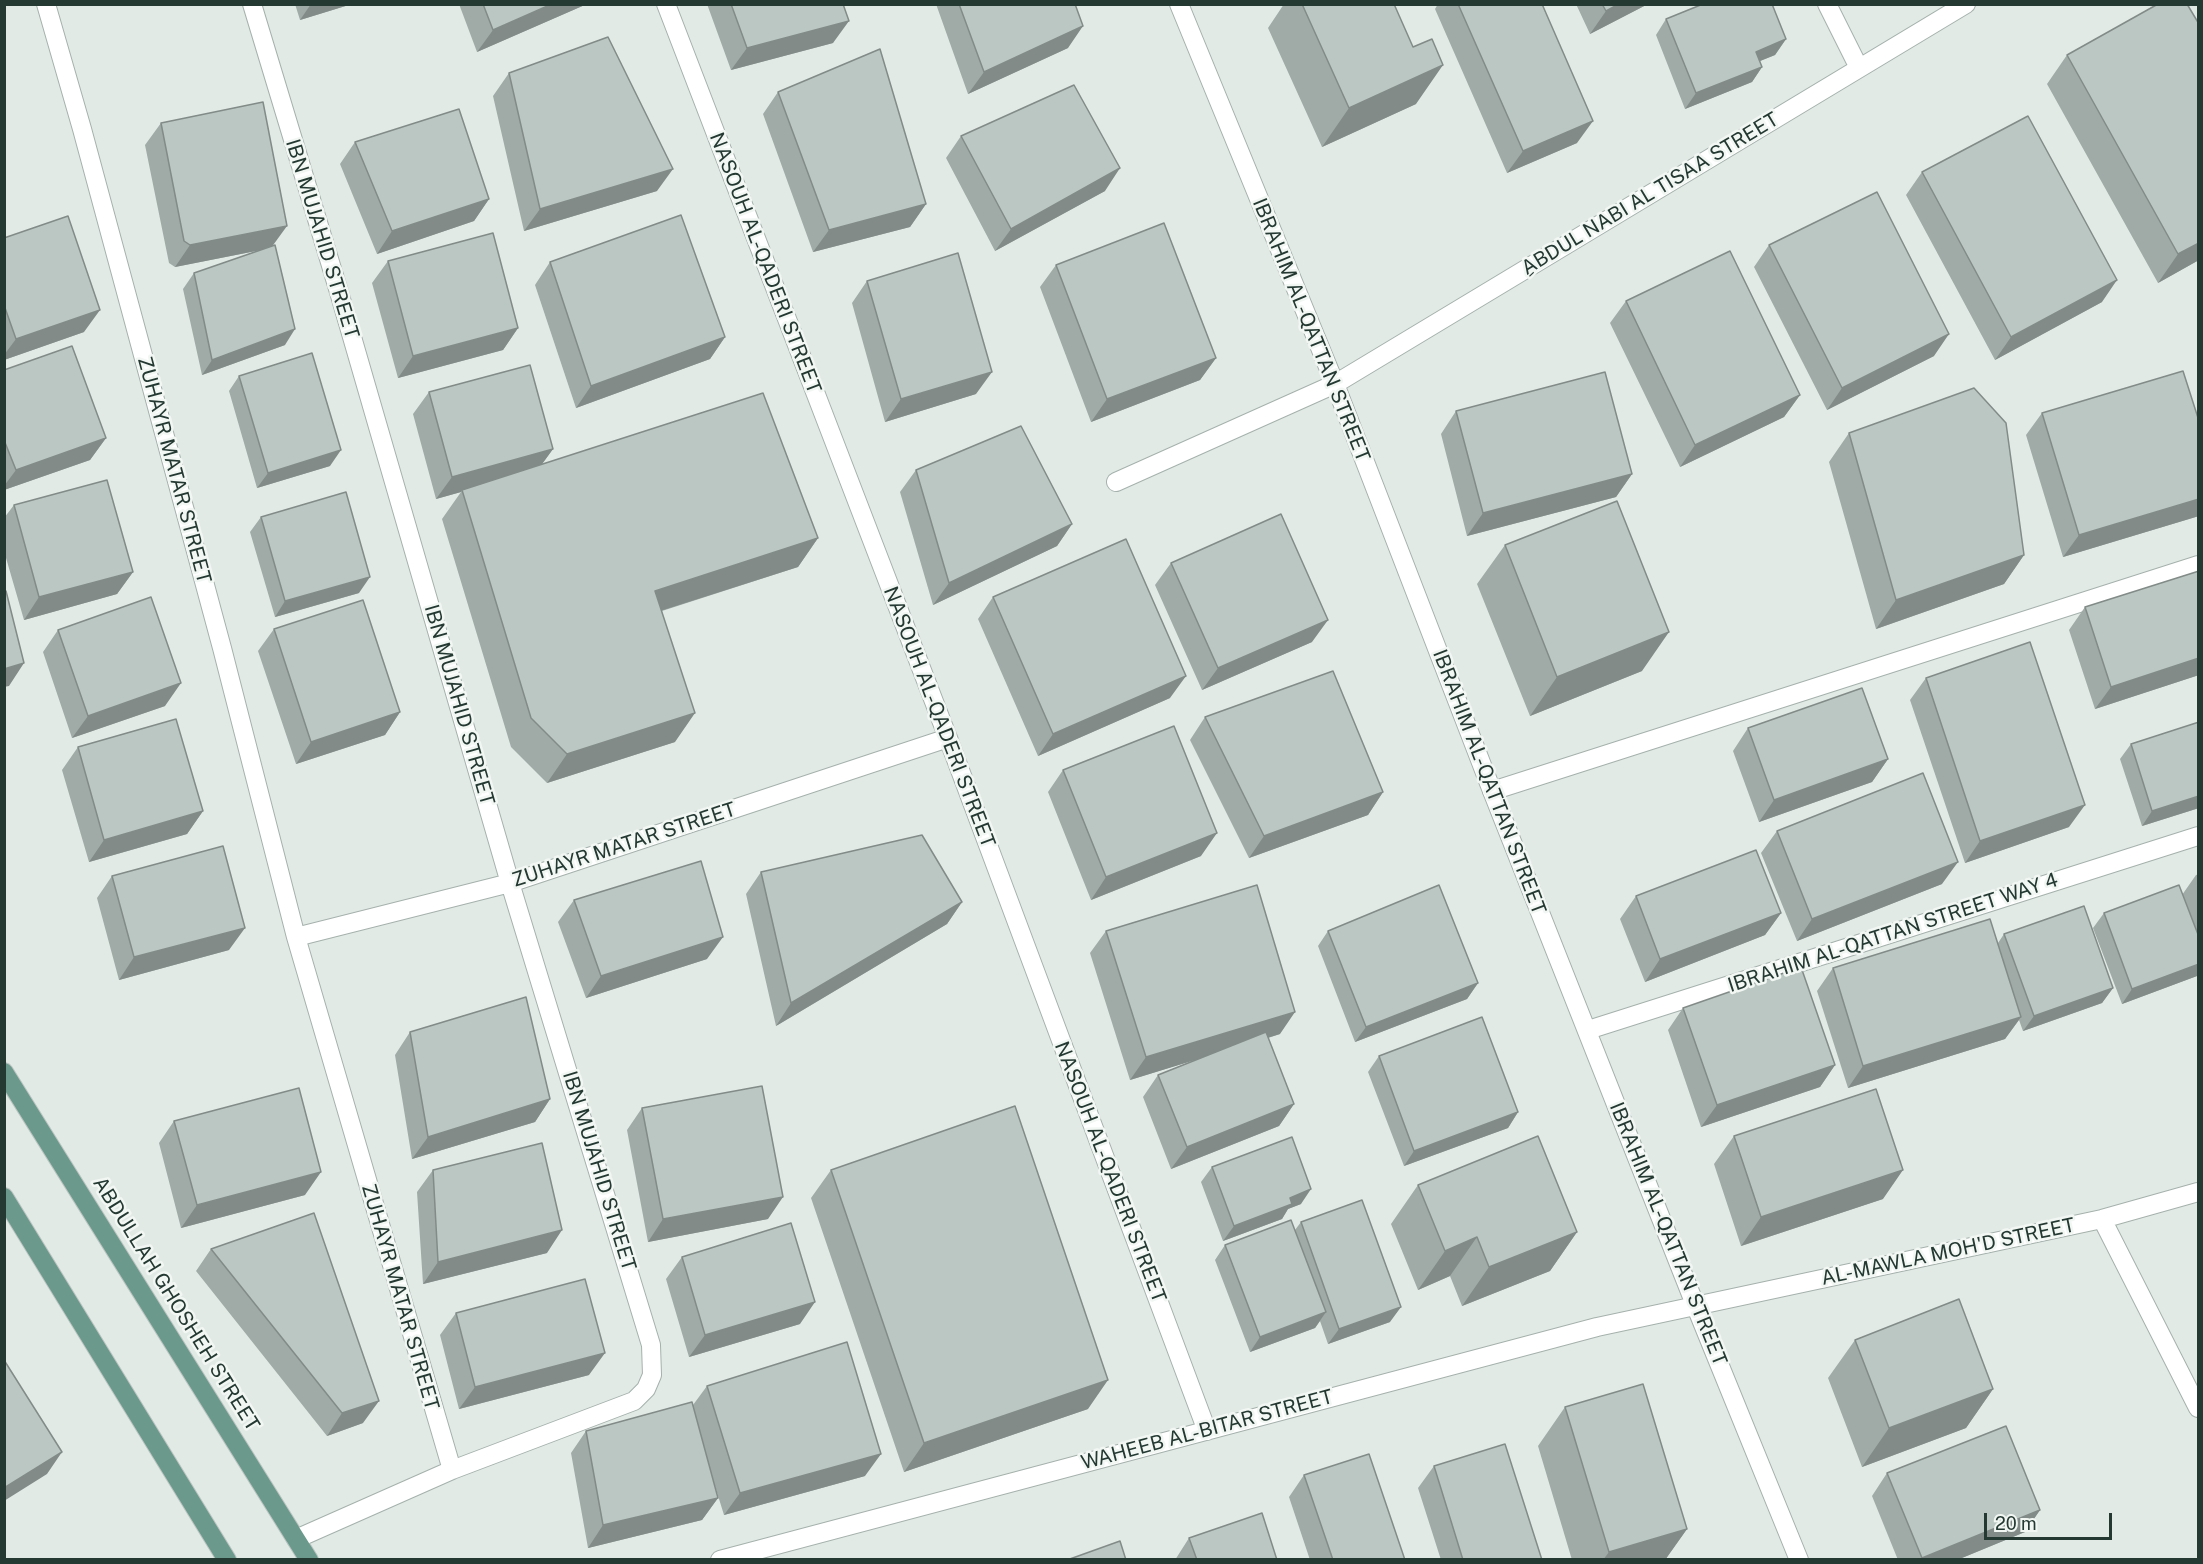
<!DOCTYPE html>
<meta charset="utf-8">
<style>
body{margin:0}
#map{position:relative;width:2203px;height:1564px;overflow:hidden;background:#e2eae6;font-family:"Public Sans",sans-serif}
canvas{display:block}
.frame{position:absolute;inset:0;border:6px solid #243932;pointer-events:none}
.scale{position:absolute;left:1984px;top:1513px;width:128px;height:27px;box-sizing:border-box;border:3px solid #243932;border-top:0;padding-left:8px;font-size:18px;line-height:21px;white-space:nowrap;color:#243932;-webkit-text-stroke:4px #f2f7f4;paint-order:stroke}
</style>
<div id="map">
<canvas width="2203" height="1564"></canvas>
<div class="frame"></div>
<div class="scale">20 m</div>
</div>
<script>
const ctx = document.querySelector('canvas').getContext('2d');
ctx.lineJoin = 'round';
function shape(rows) {
  const path = new Path2D();
  for (const r of rows) {
    path.moveTo(r[0], r[1]);
    for (let i = 2; i < r.length; i += 2) path.lineTo(r[i], r[i + 1]);
  }
  return path;
}
function strokePath(path, color, width, dash) {
  ctx.strokeStyle = color;
  ctx.lineWidth = width;
  ctx.lineCap = dash ? 'butt' : 'round';
  ctx.setLineDash(dash || []);
  ctx.stroke(path);
}
function paint(path, color) {
  ctx.fillStyle = color;
  ctx.fill(path, 'evenodd');
}
function drawText(font, color, halo, rows, align = 'center') {
  ctx.font = font + ' "Public Sans",sans-serif';
  ctx.lineWidth = 5;
  ctx.setLineDash([]);
  ctx.textBaseline = 'middle';
  ctx.strokeStyle = halo;
  ctx.fillStyle = color;
  for (const [text, x, y, turn = 0] of rows) {
    ctx.save();
    ctx.translate(x, y);
    ctx.rotate((+turn || 0) * Math.PI / 180);
    ctx.textAlign = isNaN(turn) ? turn : align;
    if (halo) ctx.strokeText(text, 0, 0);
    ctx.fillText(text, 0, 0);
    ctx.restore();
  }
}
const minor = shape([
 [46,4,82,129,222,648,296,937,452,1470,634,1401,646,1389,652,1375,651,1345,510,883,339,292,252,4],
 [666,4,948,738,1207,1431],
 [1827,4,1859,68],
 [1116,482,1335,384,1966,4],
 [1492,791,2198,565],
 [296,937,510,883,948,738],
 [1588,1030,2198,836],
 [2102,1219,2198,1408],
 [296,1539,452,1470],
 [720,1560,1597,1327,2102,1219,2198,1192]
]);
const tertiary = shape([
 [1179,4,1335,384,1492,791,1696,1307,1799,1560]
]);
const primary = shape([
 [4,1072,309,1560],
 [4,1197,227,1560]
]);
strokePath(minor, '#a5b1ac', 20);
strokePath(tertiary, '#a5b1ac', 20);
strokePath(primary, '#bdc4c2', 20);
strokePath(minor, '#fff', 18);
strokePath(tertiary, '#fff', 18);
strokePath(primary, '#6b9a8c', 18);
paint(shape([
 [295,4,352,4,300,20],
 [459,4,587,4,477,52],
 [707,4,843,4,833,43,731,70],
 [936,4,1075,4,1068,48,968,94],
 [1284,4,1394,4,1416,104,1322,147,1268,28],
 [1438,4,1542,4,1577,143,1507,173,1435,9],
 [1576,4,1648,4,1590,34],
 [1666,19,1786,39,1775,55,1760,61,1762,67,1752,82,1685,109,1656,35],
 [2199,24,2199,260,2158,283,2047,84,2067,55],
 [509,73,657,191,524,231,493,96],
 [778,92,926,204,910,227,813,252,763,114],
 [161,123,273,246,285,345,202,375,183,289,194,273,261,250,175,267,169,263,145,145],
 [961,136,1105,191,995,251,946,158],
 [355,142,489,199,474,221,377,254,340,164],
 [1922,172,2102,302,1995,360,1906,195],
 [4,238,84,332,4,360],
 [1769,245,1934,356,1827,410,1754,267],
 [388,261,518,328,503,350,398,378,372,283],
 [550,262,725,337,710,359,576,408,535,285],
 [1056,265,1216,358,1200,380,1091,422,1040,287],
 [867,281,976,394,885,422,852,303],
 [1626,301,1800,395,1784,417,1680,467,1610,323],
 [4,370,106,438,90,460,4,490],
 [239,376,330,466,257,488,229,391],
 [429,392,553,449,542,464,818,538,798,567,662,611,675,742,547,783,511,747,442,519,461,492,436,499,413,414],
 [1456,411,1632,474,1616,497,1467,536,1441,434],
 [2042,413,2199,421,2199,516,2063,557,2026,435],
 [1849,433,2024,555,2004,584,1876,629,1829,462],
 [916,470,1072,524,1057,546,933,605,900,492],
 [14,505,133,572,117,594,24,620,4,551,4,518],
 [261,517,359,593,275,617,250,532],
 [1505,545,1642,671,1530,716,1477,584],
 [1171,563,1312,642,1202,690,1155,585],
 [2199,571,2199,675,2095,709,2069,630,2085,607],
 [993,597,1170,698,1038,756,978,619],
 [274,629,400,712,385,735,296,764,258,651],
 [58,630,165,706,72,738,43,652],
 [1926,678,2069,827,1965,863,1910,700],
 [1205,717,1383,792,1368,815,1249,858,1190,740],
 [2199,722,2199,808,2142,826,2120,759,2131,744],
 [1748,728,1888,759,1872,782,1759,822,1733,751],
 [78,747,203,811,187,834,89,862,62,770],
 [1063,770,1201,856,1091,900,1048,792],
 [1777,831,1942,884,1797,941,1761,853],
 [761,872,962,902,947,924,776,1026,746,894],
 [2199,874,2199,973,2197,976,2122,1004,2093,928,2104,913,2182,895,2196,875],
 [112,876,229,950,119,980,97,898],
 [1636,896,1781,913,1765,935,1645,982,1620,919],
 [574,900,707,959,586,998,558,922],
 [1106,931,1280,1034,1268,1038,1294,1104,1279,1126,1171,1169,1143,1097,1158,1075,1197,1059,1130,1080,1090,953],
 [1328,931,1478,983,1467,999,1355,1042,1318,946],
 [2004,934,2113,988,2102,1003,2023,1031,2019,1020,2005,1039,1848,1088,1817,991,1833,968,1998,943],
 [1683,1008,1835,1065,1820,1087,1701,1127,1668,1030],
 [410,1032,550,1099,535,1122,412,1159,395,1055],
 [1379,1056,1518,1112,1508,1128,1404,1166,1368,1072],
 [642,1108,768,1219,648,1242,627,1130],
 [174,1121,305,1195,181,1228,159,1143],
 [1734,1136,1883,1199,1741,1246,1714,1164],
 [1212,1167,1301,1204,1288,1209,1282,1219,1223,1241,1201,1182],
 [433,1170,547,1253,423,1284,417,1192],
 [831,1170,1088,1409,904,1472,811,1198],
 [1418,1185,1577,1232,1550,1271,1462,1306,1450,1276,1418,1290,1391,1224],
 [1301,1222,1390,1322,1328,1344,1320,1321,1315,1328,1250,1352,1215,1260,1225,1245,1295,1230],
 [211,1249,363,1423,327,1436,196,1271],
 [682,1257,800,1324,689,1357,666,1279],
 [456,1313,589,1375,459,1409,440,1335],
 [1855,1340,1993,1389,1966,1428,1862,1467,1828,1378],
 [707,1386,865,1476,724,1515,710,1470,718,1498,702,1520,588,1548,571,1453,586,1431,693,1405],
 [1565,1407,1687,1529,1665,1560,1572,1560,1538,1446],
 [1434,1466,1542,1560,1441,1560,1418,1488],
 [1887,1473,2040,1510,2025,1532,1957,1560,1898,1560,1872,1496],
 [1304,1475,1405,1560,1310,1560,1289,1497],
 [1189,1538,1277,1560,1175,1560]
]), '#a0aba7');
paint(shape([
 [311,4,352,4,300,20],
 [552,4,587,4,477,52,493,30],
 [1619,4,1648,4,1590,34,1606,11],
 [849,21,833,43,731,70,747,48],
 [1083,26,1068,48,968,94,984,72],
 [1786,39,1775,55,1745,67,1756,52],
 [1443,65,1416,104,1322,147,1349,108],
 [1762,67,1752,82,1685,109,1696,93],
 [1593,121,1577,143,1507,173,1523,151],
 [1120,168,1105,191,995,251,1011,229],
 [673,169,657,191,524,231,540,209],
 [489,199,474,221,377,254,392,231],
 [926,204,910,227,813,252,829,230],
 [287,226,271,248,175,267,190,245],
 [2199,243,2199,260,2158,283,2178,254],
 [2117,280,2102,302,1995,360,2011,337],
 [100,310,84,332,4,360,4,355,16,339],
 [518,328,503,350,398,378,413,356],
 [295,329,285,345,202,375,212,360],
 [1949,334,1934,356,1827,410,1842,388],
 [725,337,710,359,576,408,591,386],
 [1216,358,1200,380,1091,422,1107,399],
 [992,372,976,394,885,422,901,399],
 [1800,395,1784,417,1680,467,1695,445],
 [106,438,90,460,4,490,4,486,16,470],
 [553,449,537,471,462,490,461,492,436,499,452,477],
 [341,450,330,466,257,488,268,473],
 [1632,474,1616,497,1467,536,1483,513],
 [2199,499,2199,516,2063,557,2079,535],
 [1072,524,1057,546,933,605,949,583],
 [818,538,798,567,635,619,655,591],
 [2024,555,2004,584,1876,629,1896,600],
 [133,572,117,594,24,620,39,597],
 [370,577,359,593,275,617,285,601],
 [1328,620,1312,642,1202,690,1218,668],
 [1669,632,1642,671,1530,716,1557,677],
 [2199,658,2199,675,2095,709,2111,687],
 [24,663,9,686,4,687,4,669],
 [1186,676,1170,698,1038,756,1053,734],
 [181,683,165,706,72,738,88,716],
 [400,712,385,735,296,764,311,742],
 [695,713,675,742,547,783,567,754],
 [1888,759,1872,782,1759,822,1774,800],
 [1383,792,1368,815,1249,858,1264,836],
 [2199,796,2199,808,2142,826,2152,811],
 [2085,805,2069,827,1965,863,1980,841],
 [203,811,187,834,89,862,104,840],
 [1217,833,1201,856,1091,900,1106,877],
 [1958,862,1942,884,1797,941,1812,919],
 [962,902,947,924,776,1026,791,1003],
 [1781,913,1765,935,1645,982,1660,959],
 [245,928,229,950,119,980,134,957],
 [723,937,707,959,586,998,601,976],
 [2199,964,2199,973,2197,976,2122,1004,2132,989],
 [1478,983,1467,999,1355,1042,1366,1027],
 [2113,988,2102,1003,2023,1031,2034,1016],
 [1295,1012,1280,1034,1130,1080,1146,1057],
 [2021,1017,2005,1039,1848,1088,1863,1066],
 [1835,1065,1820,1087,1701,1127,1717,1105],
 [550,1099,535,1122,412,1159,428,1137],
 [1294,1104,1279,1126,1171,1169,1187,1147],
 [1518,1112,1508,1128,1404,1166,1414,1151],
 [1903,1170,1883,1199,1741,1246,1761,1217],
 [321,1172,305,1195,181,1228,197,1205],
 [1311,1189,1301,1204,1288,1209,1282,1219,1223,1241,1234,1226,1290,1198],
 [783,1197,768,1219,648,1242,663,1219],
 [562,1230,547,1253,423,1284,438,1262],
 [1577,1232,1550,1271,1462,1306,1489,1267],
 [1477,1237,1450,1276,1418,1290,1445,1251],
 [815,1302,800,1324,689,1357,705,1335],
 [1401,1307,1390,1322,1328,1344,1339,1329],
 [1326,1312,1315,1328,1250,1352,1260,1337],
 [605,1353,589,1375,459,1409,475,1387],
 [1108,1380,1088,1409,904,1472,924,1443],
 [1993,1389,1966,1428,1862,1467,1889,1428],
 [379,1401,363,1423,327,1436,342,1413],
 [62,1452,47,1474,4,1501,4,1488],
 [881,1454,865,1476,724,1515,740,1493],
 [718,1498,702,1520,588,1548,603,1525],
 [2040,1510,2025,1532,1957,1560,1920,1560,1922,1558],
 [1687,1529,1665,1560,1603,1560,1609,1552]
]), '#828b88');
const building = shape([
 [483,4,552,4,493,30,483,4],
 [731,4,843,4,849,21,747,48,731,4],
 [959,4,1075,4,1083,26,984,72,959,4],
 [1302,4,1394,4,1413,47,1432,39,1443,65,1349,108,1302,4],
 [1458,4,1542,4,1593,121,1523,151,1458,4],
 [1602,4,1619,4,1606,11,1602,4],
 [1703,4,1772,4,1786,39,1756,52,1762,67,1696,93,1666,19,1703,4],
 [2158,4,2187,4,2199,24,2199,243,2178,254,2067,55,2158,4],
 [608,37,673,169,540,209,509,73,608,37],
 [880,49,926,204,829,230,778,92,880,49],
 [1074,85,1120,168,1011,229,961,136,1074,85],
 [263,102,287,226,190,245,184,241,161,123,263,102],
 [459,109,489,199,392,231,355,142,459,109],
 [2028,116,2117,280,2011,337,1922,172,2028,116],
 [1877,192,1949,334,1842,388,1769,245,1877,192],
 [681,215,725,337,591,386,550,262,681,215],
 [68,216,100,310,16,339,4,305,4,238,68,216],
 [1164,223,1216,358,1107,399,1056,265,1164,223],
 [493,233,518,328,413,356,388,261,493,233],
 [275,245,295,329,212,360,194,273,275,245],
 [1730,251,1800,395,1695,445,1626,301,1730,251],
 [958,253,992,372,901,399,867,281,958,253],
 [72,346,106,438,16,470,4,440,4,370,72,346],
 [312,353,341,450,268,473,239,376,312,353],
 [530,365,553,449,452,477,429,392,530,365],
 [2183,371,2199,421,2199,499,2079,535,2042,413,2183,371],
 [1605,372,1632,474,1483,513,1456,411,1605,372],
 [1974,388,2006,423,2024,555,1896,600,1849,433,1974,388],
 [763,393,818,538,655,591,695,713,567,754,531,718,462,490,763,393],
 [1021,426,1072,524,949,583,916,470,1021,426],
 [107,480,133,572,39,597,14,505,107,480],
 [346,492,370,577,285,601,261,517,346,492],
 [1617,501,1669,632,1557,677,1505,545,1617,501],
 [1281,514,1328,620,1218,668,1171,563,1281,514],
 [1126,539,1186,676,1053,734,993,597,1126,539],
 [2199,571,2199,658,2111,687,2085,607,2199,571],
 [6,591,24,663,4,669,4,592,6,591],
 [151,597,181,683,88,716,58,630,151,597],
 [363,600,400,712,311,742,274,629,363,600],
 [2030,642,2085,805,1980,841,1926,678,2030,642],
 [1333,671,1383,792,1264,836,1205,717,1333,671],
 [1862,688,1888,759,1774,800,1748,728,1862,688],
 [176,719,203,811,104,840,78,747,176,719],
 [2199,722,2199,796,2152,811,2131,744,2199,722],
 [1174,726,1217,833,1106,877,1063,770,1174,726],
 [1923,773,1958,862,1812,919,1777,831,1923,773],
 [922,835,962,902,791,1003,761,872,922,835],
 [223,846,245,928,134,957,112,876,223,846],
 [1756,850,1781,913,1660,959,1636,896,1756,850],
 [701,861,723,937,601,976,574,900,701,861],
 [1257,885,1295,1012,1146,1057,1106,931,1257,885],
 [1439,885,1478,983,1366,1027,1328,931,1439,885],
 [2179,885,2199,937,2199,964,2132,989,2104,913,2179,885],
 [2084,906,2113,988,2034,1016,2004,934,2084,906],
 [1990,919,2021,1017,1863,1066,1833,968,1990,919],
 [1801,967,1835,1065,1717,1105,1683,1008,1801,967],
 [526,997,550,1099,428,1137,410,1032,526,997],
 [1482,1017,1518,1112,1414,1151,1379,1056,1482,1017],
 [1266,1032,1294,1104,1187,1147,1158,1075,1266,1032],
 [762,1086,783,1197,663,1219,642,1108,762,1086],
 [299,1088,321,1172,197,1205,174,1121,299,1088],
 [1876,1089,1903,1170,1761,1217,1734,1136,1876,1089],
 [1015,1106,1108,1380,924,1443,831,1170,1015,1106],
 [1538,1136,1577,1232,1489,1267,1477,1237,1445,1251,1418,1185,1538,1136],
 [1292,1137,1311,1189,1290,1198,1292,1204,1234,1226,1212,1167,1292,1137],
 [542,1143,562,1230,438,1262,433,1170,542,1143],
 [1362,1200,1401,1307,1339,1329,1301,1222,1362,1200],
 [314,1213,379,1401,342,1413,211,1249,314,1213],
 [1291,1220,1326,1312,1260,1337,1225,1245,1291,1220],
 [791,1223,815,1302,705,1335,682,1257,791,1223],
 [585,1279,605,1353,475,1387,456,1313,585,1279],
 [1959,1299,1993,1389,1889,1428,1855,1340,1959,1299],
 [847,1342,881,1454,740,1493,707,1386,847,1342],
 [4,1360,62,1452,4,1488,4,1360],
 [1643,1384,1687,1529,1609,1552,1565,1407,1643,1384],
 [692,1402,718,1498,603,1525,586,1431,692,1402],
 [2006,1426,2040,1510,1922,1558,1887,1473,2006,1426],
 [1505,1444,1542,1560,1463,1560,1434,1466,1505,1444],
 [1369,1454,1405,1560,1333,1560,1304,1475,1369,1454],
 [1262,1513,1277,1560,1197,1560,1189,1538,1262,1513],
 [1120,1541,1126,1560,1067,1560,1120,1541]
]);
paint(building, '#bac7c2');
strokePath(building, '#828b88', 1.5);
drawText('20px', '#243932', '#f2f7f4', [
 ["ِABDUL NABI AL TISAA STREET",1650,194,-31],
 ["IBN MUJAHID STREET",322,239,73],
 ["NASOUH AL-QADERI STREET",765,263,69],
 ["IBRAHIM AL-QATTAN STREET",1311,330,68],
 ["ZUHAYR MATAR STREET",174,470,75],
 ["IBN MUJAHID STREET",459,705,74],
 ["NASOUH AL-QADERI STREET",939,717,69],
 ["IBRAHIM AL-QATTAN STREET",1489,782,69],
 ["ZUHAYR MATAR STREET",624,845,-18],
 ["IBRAHIM AL-QATTAN STREET WAY 4",1893,933,-18],
 ["IBN MUJAHID STREET",599,1171,73],
 ["NASOUH AL-QADERI STREET",1110,1172,69],
 ["IBRAHIM AL-QATTAN STREET",1668,1234,68],
 ["AL-MAWLA MOH'D STREET",1948,1252,-12],
 ["ZUHAYR MATAR STREET",400,1297,74],
 ["ABDULLAH GHOSHEH STREET",176,1304,58],
 ["WAHEEB AL-BITAR STREET",1207,1430,-15]
]);
</script>
